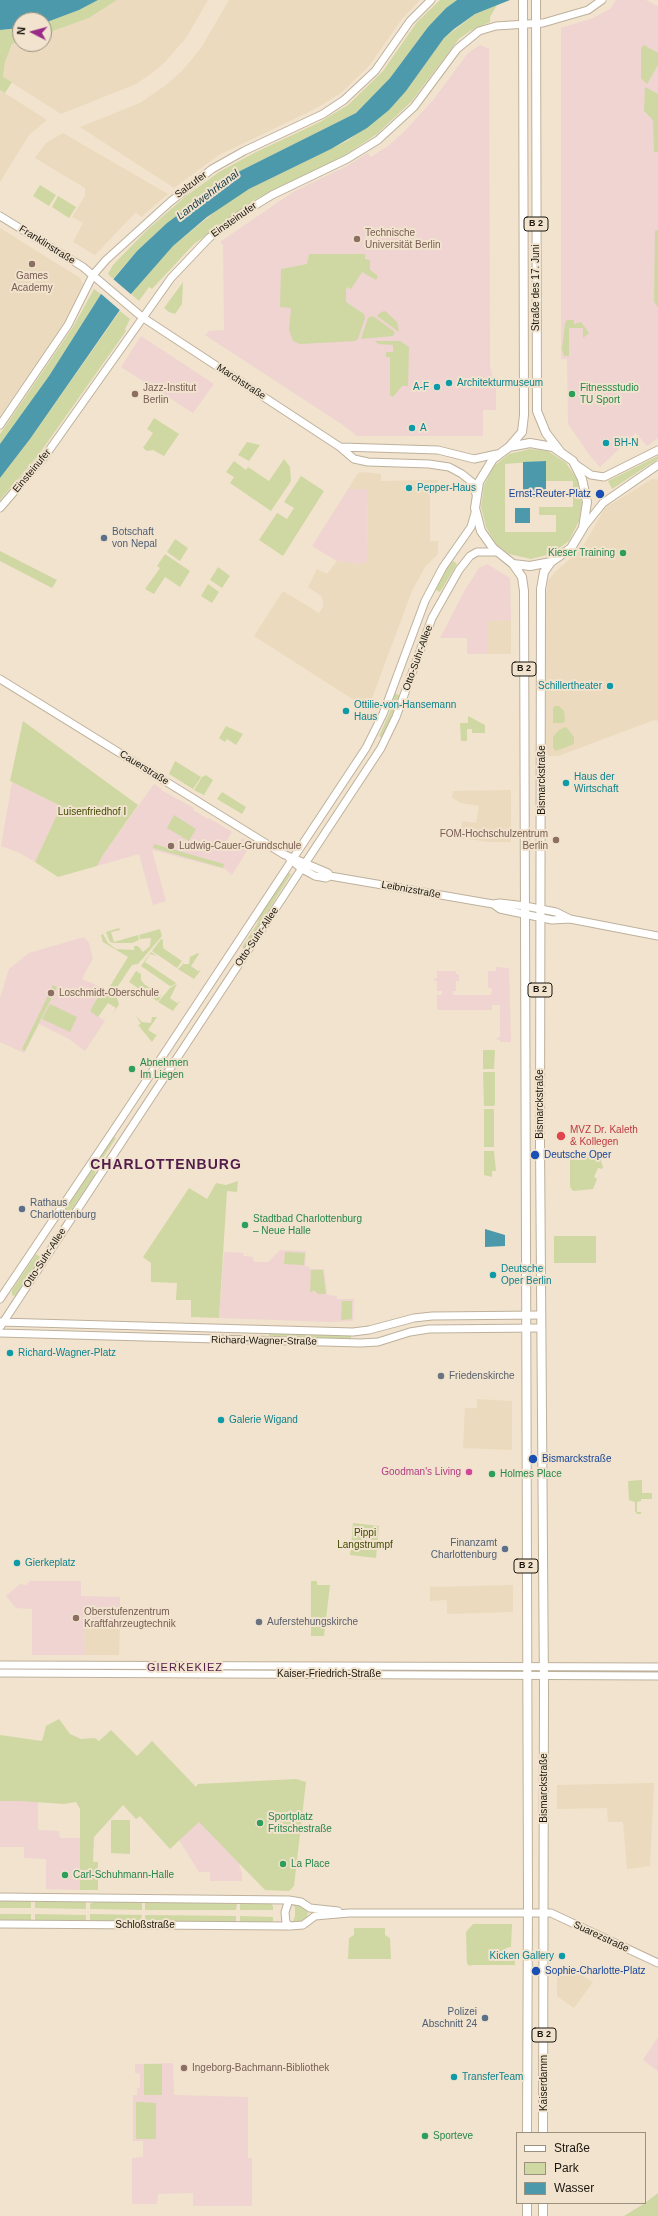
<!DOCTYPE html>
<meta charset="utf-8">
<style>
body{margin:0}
#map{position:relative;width:658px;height:2216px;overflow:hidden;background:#f1e3cd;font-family:Helvetica,sans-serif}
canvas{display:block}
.legend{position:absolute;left:516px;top:2132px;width:130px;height:72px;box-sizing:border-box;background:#f1e3cd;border:1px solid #9b9181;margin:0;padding:5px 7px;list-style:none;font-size:12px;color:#1b170f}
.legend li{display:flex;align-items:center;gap:8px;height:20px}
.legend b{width:20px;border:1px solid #9b9181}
.north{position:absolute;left:12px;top:12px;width:40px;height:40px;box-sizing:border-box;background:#f1e3cd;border:1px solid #9b9181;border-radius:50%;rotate:276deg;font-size:11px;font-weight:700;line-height:16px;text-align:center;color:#1b170f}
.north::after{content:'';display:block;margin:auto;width:14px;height:18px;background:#9a2b89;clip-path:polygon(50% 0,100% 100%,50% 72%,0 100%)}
</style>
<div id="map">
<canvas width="658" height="2216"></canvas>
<ul class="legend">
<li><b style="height:5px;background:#fff"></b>Straße</li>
<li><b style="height:11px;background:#cfd8a3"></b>Park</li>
<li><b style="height:11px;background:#4c99ac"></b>Wasser</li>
</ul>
<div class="north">N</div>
</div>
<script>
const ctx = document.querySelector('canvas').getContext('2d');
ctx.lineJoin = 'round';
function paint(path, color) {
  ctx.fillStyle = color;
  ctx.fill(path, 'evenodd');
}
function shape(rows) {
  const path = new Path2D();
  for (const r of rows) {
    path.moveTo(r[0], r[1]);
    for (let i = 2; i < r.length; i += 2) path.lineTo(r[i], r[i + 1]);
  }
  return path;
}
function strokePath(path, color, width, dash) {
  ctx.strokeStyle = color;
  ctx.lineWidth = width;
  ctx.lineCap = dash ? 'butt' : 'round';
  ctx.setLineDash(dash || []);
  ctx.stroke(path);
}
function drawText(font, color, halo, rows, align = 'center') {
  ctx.font = font + ' Helvetica,sans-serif';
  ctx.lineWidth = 4;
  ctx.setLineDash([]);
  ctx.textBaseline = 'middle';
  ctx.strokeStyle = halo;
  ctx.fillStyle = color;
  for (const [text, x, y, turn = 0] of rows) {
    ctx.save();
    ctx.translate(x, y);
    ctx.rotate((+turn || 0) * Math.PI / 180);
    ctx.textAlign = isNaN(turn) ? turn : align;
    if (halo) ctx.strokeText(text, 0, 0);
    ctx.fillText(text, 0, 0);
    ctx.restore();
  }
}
paint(shape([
 [117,0,208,0,186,38,164,63,152,73,136,84,61,114,3,77,5,62,12,44,20,41,20,44,44,44,44,40,46,41,53,31,89,18],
 [229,0,420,0,402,19,369,66,341,93,313,110,219,155,174,188,80,127,140,103,166,85,182,71,201,48],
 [0,90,47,120,29,135,0,182],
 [63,133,168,194,141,217,136,212,95,255,73,242,83,223,72,217,85,196,85,188,35,158,46,143],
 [0,228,80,278,83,284,64,323,0,416],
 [365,472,381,474,381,481,438,480,438,494,430,495,430,541,438,541,438,554,425,567,412,591,368,709,254,636,283,591,319,613,323,607,323,600,321,596,308,587,317,569,327,574,337,561,358,564,368,562,367,489,348,489,358,473],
 [652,479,657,479,658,481,658,721,654,720,558,756,549,756,546,752,546,595,548,581,555,572,582,548,605,508],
 [511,620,511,654,488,654,488,621],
 [511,790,511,842,490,842,461,838,462,821,476,823,479,806,461,803,452,798,453,791],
 [477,1399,512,1401,512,1450,463,1448,465,1408,477,1408],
 [513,1585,513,1612,447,1614,447,1600,430,1601,430,1587],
 [84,1623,120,1623,119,1655,85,1655],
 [654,1783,650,1866,627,1869,623,1822,608,1822,607,1808,557,1809,557,1785],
 [557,1971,574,1971,593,1982,574,2008,557,1996]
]), '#ebdabd');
paint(shape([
 [616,0,646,0,658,6,658,438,647,446,636,433,600,467,591,457,568,424,567,359,561,359,561,28,593,18,610,9],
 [480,45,489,49,490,367,496,389,496,410,483,410,483,436,357,436,343,425,205,335,209,331,224,330,223,245,220,242,293,192,347,166,368,153,371,157,388,146,405,131,434,99,468,53],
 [141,336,214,384,193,413,121,367],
 [348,489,367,489,368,562,358,564,337,561,312,546],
 [487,564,510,578,511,620,488,621,488,654,467,654,467,638,440,638,466,588,479,568],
 [12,782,61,806,35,862,20,853,1,846],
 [154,784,162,789,161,790,194,808,193,810,208,819,209,818,232,832,226,842,236,847,242,838,251,844,232,875,225,869,152,850,166,901,153,905,139,854,97,866,103,855],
 [84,937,89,943,93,958,82,979,103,988,90,1011,105,1021,85,1051,69,1039,39,1024,24,1053,0,1042,0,998,9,969,29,953],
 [496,967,509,968,511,1042,500,1042,500,1040,495,1039,500,1037,500,1005,492,1005,492,1010,437,1010,437,995,442,995,442,991,437,991,437,981,434,981,435,978,437,978,437,971,456,971,456,974,459,974,459,981,456,981,456,991,453,991,453,995,491,995,492,988,488,988,488,971,496,971],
 [280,1250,306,1251,305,1266,310,1267,310,1269,324,1269,327,1295,337,1296,337,1299,354,1299,353,1321,331,1322,219,1318,224,1252,244,1253,243,1256,253,1257,254,1262,268,1262],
 [30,1581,81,1581,81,1596,120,1597,120,1623,84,1623,85,1655,32,1655,32,1609,16,1608,6,1596,20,1584,26,1585],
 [0,1801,38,1801,38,1830,59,1831,60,1838,80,1838,80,1890,46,1889,46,1859,24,1858,24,1847,0,1847],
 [199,1821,241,1864,239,1866,242,1873,242,1881,210,1881,210,1872,199,1872,179,1840],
 [658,2037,658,2071,643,2060],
 [173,2063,174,2095,248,2097,248,2158,252,2158,252,2206,193,2206,193,2193,158,2194,157,2204,132,2204,132,2158,143,2157,143,2141,133,2141,133,2095,137,2095,137,2088,140,2088,140,2074,135,2073,135,2064]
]), '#efd4d1');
paint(shape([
 [98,0,117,0,89,18,53,31,46,42,44,40,44,23,79,10],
 [440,0,457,0,446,8,428,27,390,78,356,113,230,176,167,223,137,251,113,279,108,274,113,265,147,230,186,196,219,172,256,152,320,122,348,105,383,71,417,22],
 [497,5,490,17,490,22,470,31,459,39,411,102,377,134,342,157,256,199,194,244,152,289,149,287,139,301,131,294,173,246,223,205,249,189,347,141,379,118,406,91,444,38,475,14],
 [20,28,20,41,12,44,5,62,3,77,12,82,5,93,0,90,0,30],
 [644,45,658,53,658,65,647,84,641,78,641,48],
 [645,87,658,94,658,152,654,152,653,120,644,111],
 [40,185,56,195,49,206,33,196],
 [58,196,76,207,69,218,52,207],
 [658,230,658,307,654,302,655,231],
 [309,254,365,254,365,259,370,260,370,270,378,276,376,280,362,272,351,289,347,287,346,290,346,302,364,314,365,318,358,339,355,341,300,344,293,341,289,330,291,308,280,307,281,269,307,264],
 [183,282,182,304,175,314,169,312,164,308],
 [94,289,101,294,49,376,0,444,0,434,73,327],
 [120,311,130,319,125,329,126,331,37,457,0,500,0,478,30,439],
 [385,311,397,322,399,332,377,316,381,312],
 [373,316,395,332,393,336,361,339,368,318],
 [567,320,574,320,574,324,581,322,589,333,583,338,583,328,569,328,569,356,564,356,562,349,565,323],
 [375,341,400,341,409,347,408,386,402,386,393,397,390,395,390,357,386,357,386,352,393,352,393,345,378,344],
 [154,418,179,434,164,456,153,450,147,451,143,448,153,433,147,429],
 [247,442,260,445,249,461,238,455],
 [530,449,548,451,566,463,577,479,582,503,579,521,569,541,551,554,531,559,509,554,496,544,486,527,481,507,484,485,494,466,509,454],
 [546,461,546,481,573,481,573,507,539,507,539,515,556,515,556,532,505,532,505,464],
 [658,456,658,459,612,489,608,481],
 [284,459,290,467,291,481,271,511,230,483,234,477,226,472,234,461,246,470,248,467,269,481],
 [301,476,324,491,283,556,259,540,277,513,287,519,294,508,284,502],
 [175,539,188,548,180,561,167,552],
 [0,551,57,580,52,588,0,561],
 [165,554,190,571,180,587,165,577,154,594,145,589,160,568,157,566],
 [452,560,457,564,440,592,434,589],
 [218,567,230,576,222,588,210,580],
 [208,584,219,592,212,603,201,596],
 [395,693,400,696,382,738,379,736,389,714],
 [555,706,559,706,564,711,565,721,563,723,553,723,553,708],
 [468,716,485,725,485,733,472,733,472,729,467,729,467,741,461,741,460,723,468,723],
 [23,721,138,805,103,855,97,866,58,877,35,862,61,806,10,781],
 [226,726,243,734,236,745,227,739,225,742,219,738],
 [566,727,574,737,574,744,556,751,553,748,553,737,559,730],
 [175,761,201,777,193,789,169,774],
 [206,775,213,780,204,795,194,790,202,777],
 [222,792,246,807,242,814,217,799],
 [174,815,196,829,189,841,167,828],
 [154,844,224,864,223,868,153,848],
 [289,873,291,874,244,949,242,947,257,924,260,915],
 [119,928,120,930,111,932,114,942,138,935,139,940,132,943,114,943,110,942,106,932],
 [160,929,162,936,138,964,132,965,116,989,117,990,121,989,117,998,119,1004,112,1016,116,1008,108,1003,98,1017,90,1011,103,988,107,991,128,957,103,942,101,935,103,934,108,943,116,949,134,950,134,946,138,946,143,952,150,946,151,938,140,939,139,935],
 [161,939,163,940,163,948,182,961,177,968,152,951],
 [151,952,157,956,150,954,145,962,176,983,174,985,170,986,141,966],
 [198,953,199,954,191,966,198,971,201,970,194,979,178,969,184,963,184,964,189,964,190,957],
 [136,971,141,974,141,980,144,984,161,995,159,1000,157,1001,129,982],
 [177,984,170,998,177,1003,180,1001,173,1011,158,1002,170,988],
 [53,985,57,987,25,1051,22,1049],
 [50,1004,77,1017,70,1032,42,1019],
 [136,1016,142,1022,151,1023,152,1017,157,1017,148,1030,156,1035,158,1033,152,1042,138,1025,141,1024],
 [483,1050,495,1050,494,1069,483,1069],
 [483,1072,495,1072,495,1105,493,1106,484,1106],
 [484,1109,494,1109,494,1147,484,1147],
 [113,1137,116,1138,97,1167,94,1176,69,1213,65,1210],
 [484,1151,494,1151,496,1171,492,1171,492,1177,484,1175],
 [591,1154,600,1158,603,1167,602,1169,598,1168,594,1177,597,1179,593,1189,573,1191,570,1187,570,1160,576,1155],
 [238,1181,237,1192,227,1191,219,1318,191,1317,191,1300,176,1300,177,1283,151,1282,151,1263,143,1257,189,1188,207,1199,216,1183,226,1185],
 [554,1236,596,1236,596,1263,554,1263],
 [285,1252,305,1253,304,1265,284,1264],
 [36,1254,40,1257,15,1296,12,1295,12,1290],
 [311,1270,323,1270,326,1294,318,1294,314,1290,310,1293],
 [342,1301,352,1301,352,1319,341,1320],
 [269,1333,351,1335,351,1341,269,1338],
 [642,1480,642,1493,652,1493,652,1499,641,1499,641,1501,637,1502,637,1512,641,1512,641,1514,637,1514,635,1511,635,1502,629,1500,628,1481],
 [353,1523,379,1526,376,1558,350,1555],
 [311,1581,317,1581,317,1585,330,1585,324,1636,311,1636],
 [557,1671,657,1671,658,1672,558,1672],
 [59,1719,70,1734,81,1739,95,1738,99,1741,111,1730,137,1756,152,1741,196,1787,198,1784,296,1779,306,1782,294,1886,289,1891,265,1890,199,1822,170,1849,140,1816,136,1819,123,1805,94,1837,93,1862,98,1862,98,1890,80,1890,80,1809,76,1802,64,1804,21,1801,0,1801,0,1735,42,1741,46,1726],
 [111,1820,130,1820,130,1854,111,1853],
 [0,1901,31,1901,31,1908,0,1908],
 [35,1902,86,1902,86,1909,35,1908],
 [94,1902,142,1902,142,1910,90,1909,90,1904],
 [145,1902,237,1903,236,1910,145,1910],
 [240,1903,270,1903,273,1906,273,1910,240,1910],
 [291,1904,303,1906,308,1911,307,1917,299,1922,292,1923,289,1921,293,1921,295,1916,295,1907],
 [0,1914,31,1914,31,1921,0,1920],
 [35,1914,86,1915,86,1921,35,1921],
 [90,1914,142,1915,141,1922,90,1921],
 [145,1915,236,1916,236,1922,145,1922],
 [240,1916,273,1917,273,1921,269,1923,240,1923],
 [473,1924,512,1924,511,1947,506,1948,506,1956,515,1956,515,1965,472,1965,470,1966,467,1964,466,1932],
 [354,1928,385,1928,385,1935,390,1938,391,1959,348,1959,349,1938,354,1935],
 [144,2064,162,2064,162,2095,144,2095],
 [136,2102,156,2103,156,2139,136,2139],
 [658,2193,658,2216,624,2216,645,2203]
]), '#cfd8a3');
paint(shape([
 [0,0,98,0,79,10,47,22,44,23,44,20,20,20,20,28,0,30],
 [457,0,510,0,475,14,454,29,444,38,406,91,389,110,367,128,331,149,249,189,207,217,173,246,131,294,30,439,0,478,0,444,49,376,101,294,137,251,167,223,230,176,356,113,390,78,428,27,446,8],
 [546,461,546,498,523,498,523,462],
 [515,508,530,508,530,523,515,523],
 [485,1229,505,1235,505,1246,485,1247]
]), '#4c99ac');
paint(shape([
 [112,278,133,296,122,312,100,293]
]), '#f1e3cd');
const secondary = shape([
 [0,216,83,267,142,317,340,447,354,459,368,462,429,464,449,467,462,474,473,483,476,494],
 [0,425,68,325,93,275,106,260,170,202,212,169,244,151,323,114,344,100,375,71,410,21,431,0],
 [341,447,438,450,474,459,497,454],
 [575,464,591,475,604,477,658,450],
 [0,508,45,456,171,278,209,238,241,214,272,195,347,159,378,140,414,107,457,49,479,31,496,26,543,23,588,10,602,0],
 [583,528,603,503,658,465],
 [0,679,283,854,328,873,330,876,493,904,500,909,552,920,570,919],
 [289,858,302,869,315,876,326,878,330,876],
 [493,904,500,903,525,906,556,912,570,919,658,936],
 [0,1299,123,1116,366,748,383,714,425,601,443,567,471,527,475,513],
 [0,1322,353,1332,369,1330,414,1318,432,1316,541,1315],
 [0,1327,381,748,396,717,432,618,459,570,470,556,477,552,496,552],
 [0,1333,360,1343,378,1342,410,1332,429,1329,541,1328],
 [0,1665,658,1667],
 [0,1673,658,1676],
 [0,1897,289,1900,301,1902,310,1908,338,1911],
 [289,1900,285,1912,286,1923,290,1926],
 [0,1924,290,1926,303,1925,315,1916,349,1913,551,1913,658,1963]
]);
const primary = shape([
 [536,0,537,411,546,433,559,450],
 [530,443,553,447,573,461,582,479,587,502,583,528,571,548,551,562,530,566,513,564,493,548,481,531,475,508,479,482,493,459,509,447,530,443],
 [509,447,522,432,524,415,523,0],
 [513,564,522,577,524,591,528,1898,527,2133],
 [543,2133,544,1689,540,1143,541,589,544,572,551,562],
 [527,2203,527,2216],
 [543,2216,543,2203]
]);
strokePath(secondary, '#beb19c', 9);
strokePath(primary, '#beb19c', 10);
strokePath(secondary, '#fff', 7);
strokePath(primary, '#fff', 8);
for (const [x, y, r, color] of [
 [357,239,4,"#8d6e63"],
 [32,264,4,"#8d6e63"],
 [449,383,4,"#0f9aa8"],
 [437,387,4,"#0f9aa8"],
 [135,394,4,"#8d6e63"],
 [572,394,4,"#2e9e5b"],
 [412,428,4,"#0f9aa8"],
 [606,443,4,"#0f9aa8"],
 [409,488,4,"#0f9aa8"],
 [600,494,5,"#1a4fb4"],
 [104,538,4,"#5c6f8a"],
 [623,553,4,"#2e9e5b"],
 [610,686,4,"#0f9aa8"],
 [346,711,4,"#0f9aa8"],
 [566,783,4,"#0f9aa8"],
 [556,840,4,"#8d6e63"],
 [171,846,4,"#8d6e63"],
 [51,993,4,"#8d6e63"],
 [132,1069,4,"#2e9e5b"],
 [561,1136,5,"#e0444e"],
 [535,1155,5,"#1a4fb4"],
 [22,1209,4,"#5c6f8a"],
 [245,1225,4,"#2e9e5b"],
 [493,1275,4,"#0f9aa8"],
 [10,1353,4,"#0f9aa8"],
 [441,1376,4,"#6b7280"],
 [221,1420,4,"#0f9aa8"],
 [533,1459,5,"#1a4fb4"],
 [469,1472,4,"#d1479c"],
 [492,1474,4,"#2e9e5b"],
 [505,1549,4,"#5c6f8a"],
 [17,1563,4,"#0f9aa8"],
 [76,1618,4,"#8d6e63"],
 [259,1622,4,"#6b7280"],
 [260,1823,4,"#2e9e5b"],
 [283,1864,4,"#2e9e5b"],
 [65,1875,4,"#2e9e5b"],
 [562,1956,4,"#0f9aa8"],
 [536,1971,5,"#1a4fb4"],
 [485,2018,4,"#5c6f8a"],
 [184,2068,4,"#8d6e63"],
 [454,2077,4,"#0f9aa8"],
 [425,2136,4,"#2e9e5b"]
]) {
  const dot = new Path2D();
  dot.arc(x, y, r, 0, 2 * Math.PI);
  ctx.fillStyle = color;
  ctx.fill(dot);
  strokePath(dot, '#f1e3cd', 1.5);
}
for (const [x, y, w] of [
 [536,224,24],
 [524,669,24],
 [540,990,24],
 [526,1566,24],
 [544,2035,24]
]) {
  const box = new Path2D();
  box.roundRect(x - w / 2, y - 7, w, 14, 3);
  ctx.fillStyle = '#f1e3cd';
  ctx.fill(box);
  strokePath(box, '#1b170f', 1);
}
drawText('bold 9px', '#1b170f', null, [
 ["B 2",536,224],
 ["B 2",524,669],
 ["B 2",540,990],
 ["B 2",526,1566],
 ["B 2",544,2035]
]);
drawText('10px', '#1b170f', '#f1e3cd', [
 ["Salzufer",191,185,-37],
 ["Einsteinufer",234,220,-35],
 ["Franklinstraße",47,245,32],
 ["Straße des 17. Juni",536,288,-90],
 ["Marchstraße",241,382,33],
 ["Einsteinufer",32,471,-50],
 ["Otto-Suhr-Allee",418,658,-70],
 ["Cauerstraße",144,768,32],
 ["Bismarckstraße",542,780,-90],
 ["Leibnizstraße",411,890,10],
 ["Otto-Suhr-Allee",257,937,-56],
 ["Bismarckstraße",540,1104,-90],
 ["Otto-Suhr-Allee",45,1258,-57],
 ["Richard-Wagner-Straße",264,1341,1],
 ["Kaiser-Friedrich-Straße",329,1674],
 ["Bismarckstraße",544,1788,-90],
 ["Schloßstraße",145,1925],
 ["Suarezstraße",601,1937,25],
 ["Kaiserdamm",544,2083,-90]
]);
drawText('10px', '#785e54', '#f1e3cd', [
 ["Technische",365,233],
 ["Universität Berlin",365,245],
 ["Games",32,276,"center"],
 ["Academy",32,288,"center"],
 ["Jazz-Institut",143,388],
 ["Berlin",143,400],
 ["FOM-Hochschulzentrum",548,834,"right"],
 ["Berlin",548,846,"right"],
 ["Ludwig-Cauer-Grundschule",179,846],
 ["Loschmidt-Oberschule",59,993],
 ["Oberstufenzentrum",84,1612],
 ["Kraftfahrzeugtechnik",84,1624],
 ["Ingeborg-Bachmann-Bibliothek",192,2068]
], 'left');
drawText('10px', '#0d838f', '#f1e3cd', [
 ["Architekturmuseum",457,383],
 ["A-F",429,387,"right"],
 ["A",420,428],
 ["BH-N",614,443],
 ["Pepper-Haus",417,488],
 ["Schillertheater",602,686,"right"],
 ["Ottilie-von-Hansemann",354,705],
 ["Haus",354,717],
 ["Haus der",574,777],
 ["Wirtschaft",574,789],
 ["Deutsche",501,1269],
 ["Oper Berlin",501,1281],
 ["Richard-Wagner-Platz",18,1353],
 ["Galerie Wigand",229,1420],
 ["Gierkeplatz",25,1563],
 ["Kicken Gallery",554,1956,"right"],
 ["TransferTeam",462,2077]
], 'left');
drawText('10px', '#27864d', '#f1e3cd', [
 ["Fitnessstudio",580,388],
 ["TU Sport",580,400],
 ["Kieser Training",615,553,"right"],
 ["Abnehmen",140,1063],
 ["Im Liegen",140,1075],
 ["Stadtbad Charlottenburg",253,1219],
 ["– Neue Halle",253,1231],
 ["Holmes Place",500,1474],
 ["Sportplatz",268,1817],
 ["Fritschestraße",268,1829],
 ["La Place",291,1864],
 ["Carl-Schuhmann-Halle",73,1875],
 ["Sporteve",433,2136]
], 'left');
drawText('10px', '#164399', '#f1e3cd', [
 ["Ernst-Reuter-Platz",591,494,"right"],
 ["Deutsche Oper",544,1155],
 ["Bismarckstraße",542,1459],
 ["Sophie-Charlotte-Platz",545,1971]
], 'left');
drawText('10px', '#4e5e75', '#f1e3cd', [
 ["Botschaft",112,532],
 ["von Nepal",112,544],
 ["Rathaus",30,1203],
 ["Charlottenburg",30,1215],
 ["Finanzamt",497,1543,"right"],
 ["Charlottenburg",497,1555,"right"],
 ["Polizei",477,2012,"right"],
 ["Abschnitt 24",477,2024,"right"]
], 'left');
drawText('10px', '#444c04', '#f1e3cd', [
 ["Luisenfriedhof I",92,812],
 ["Pippi",365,1533],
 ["Langstrumpf",365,1545]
]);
drawText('10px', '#be3a42', '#f1e3cd', [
 ["MVZ Dr. Kaleth",570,1130],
 ["& Kollegen",570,1142]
], 'left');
drawText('10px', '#5b616d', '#f1e3cd', [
 ["Friedenskirche",449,1376],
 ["Auferstehungskirche",267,1622]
], 'left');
drawText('10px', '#b23c85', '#f1e3cd', [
 ["Goodman's Living",461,1472]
], 'right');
drawText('italic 11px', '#1c414a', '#f1e3cd', [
 ["Landwehrkanal",208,195,-37]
]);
ctx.letterSpacing = '1px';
drawText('11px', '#521d4a', '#f1e3cd', [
 ["GIERKEKIEZ",185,1668]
]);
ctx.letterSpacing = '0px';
ctx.letterSpacing = '1px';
drawText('bold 14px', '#521d4a', '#f1e3cd', [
 ["CHARLOTTENBURG",166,1165]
]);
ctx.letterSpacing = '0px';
</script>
